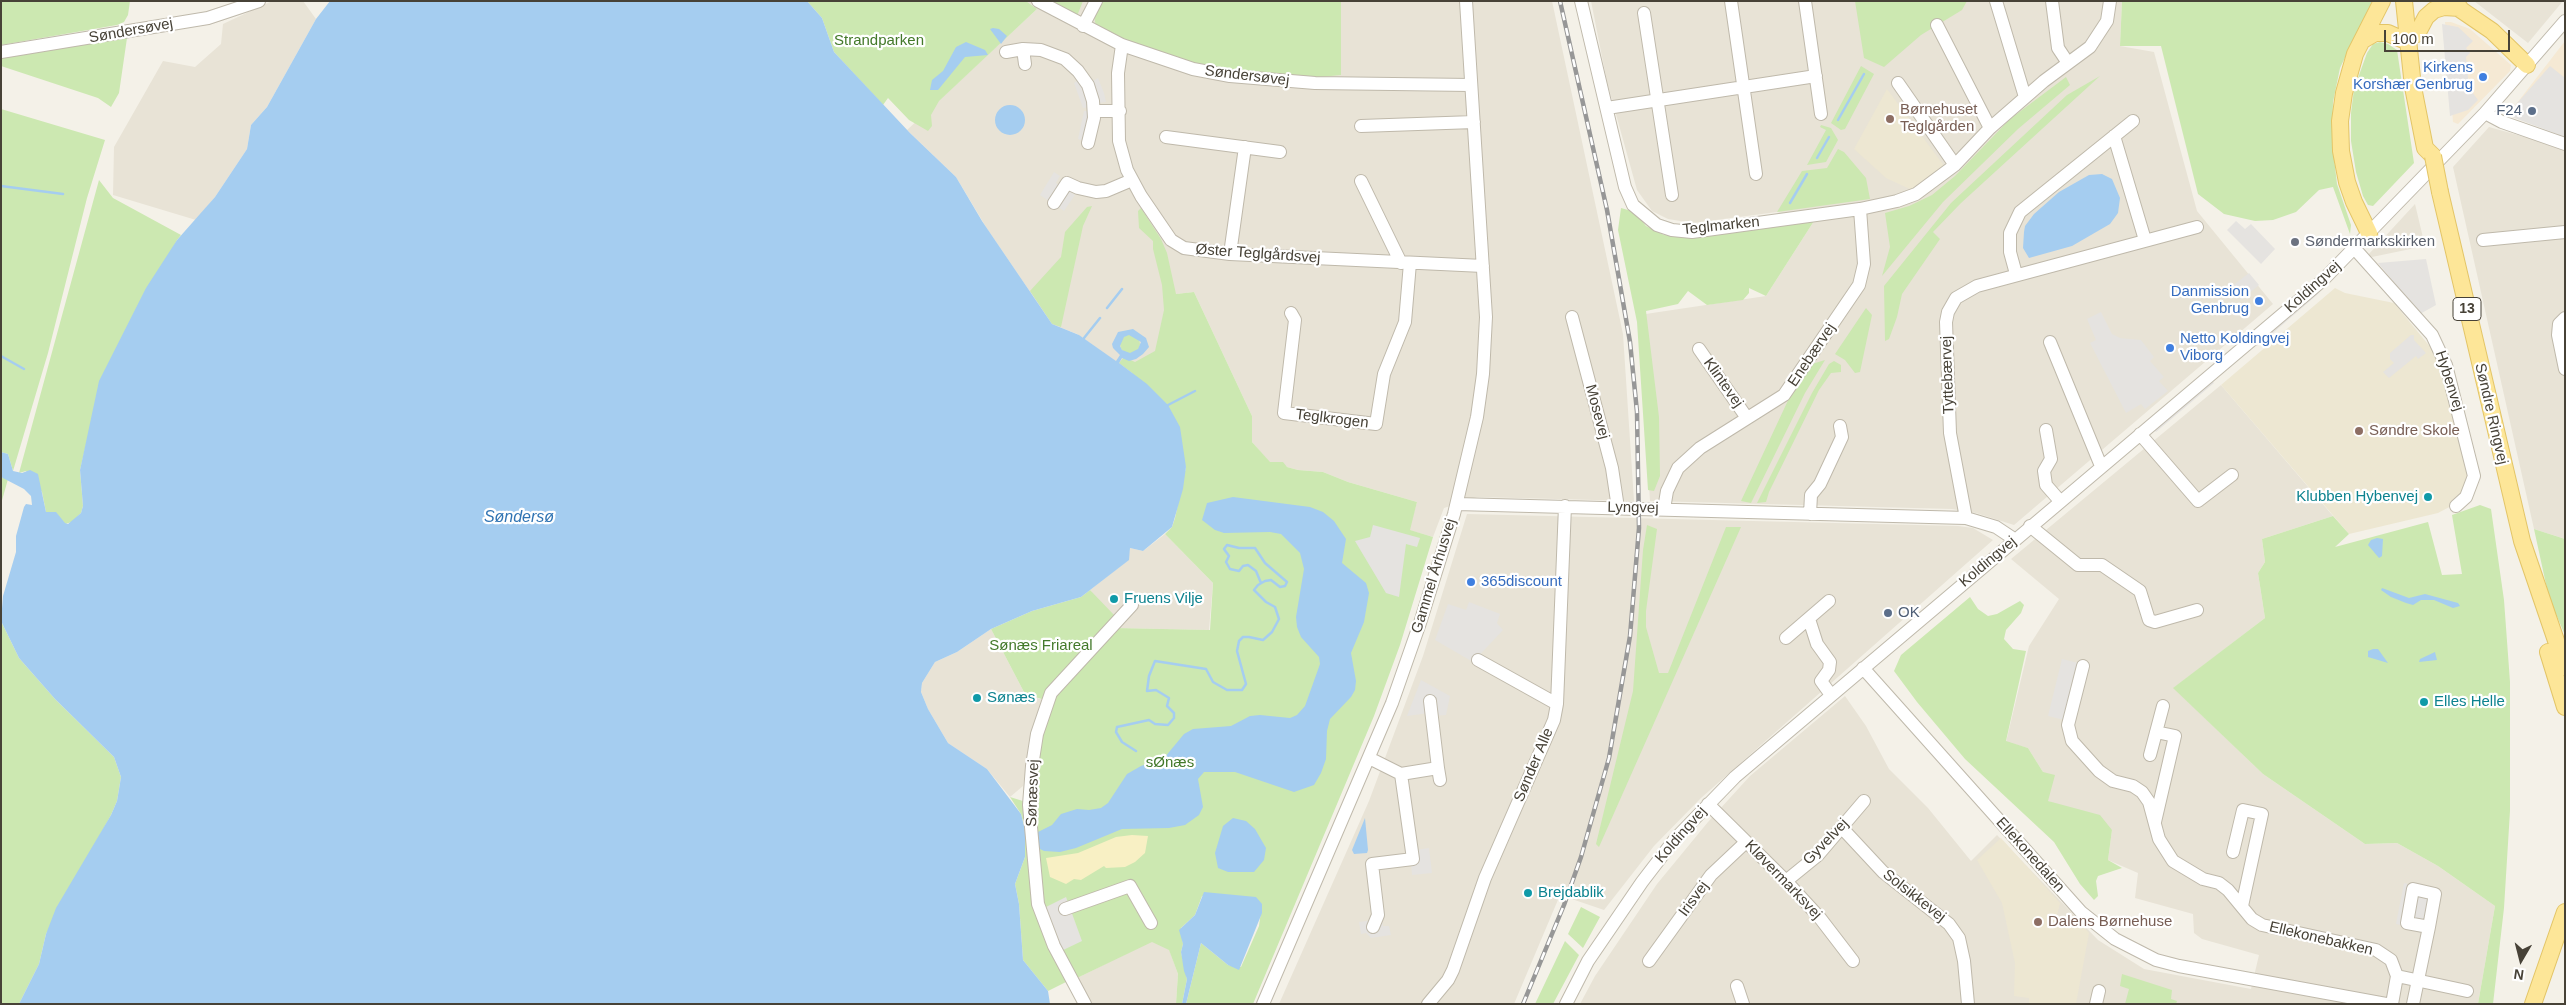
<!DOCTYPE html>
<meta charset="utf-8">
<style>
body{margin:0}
#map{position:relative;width:2566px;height:1005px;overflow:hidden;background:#f4f1e8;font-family:Arial,sans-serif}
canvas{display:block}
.frame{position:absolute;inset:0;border:2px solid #474237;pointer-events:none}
.north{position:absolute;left:2496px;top:935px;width:50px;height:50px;-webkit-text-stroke:4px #fff;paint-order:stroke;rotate:188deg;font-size:14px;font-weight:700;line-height:20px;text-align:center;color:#474237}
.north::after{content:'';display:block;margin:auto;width:18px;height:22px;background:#474237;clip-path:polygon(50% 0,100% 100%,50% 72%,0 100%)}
.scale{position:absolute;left:2384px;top:30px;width:126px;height:22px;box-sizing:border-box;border:2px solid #474237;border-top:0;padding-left:6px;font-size:15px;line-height:18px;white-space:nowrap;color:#474237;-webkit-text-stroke:4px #fff;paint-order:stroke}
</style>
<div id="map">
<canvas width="2566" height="1005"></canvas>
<div class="frame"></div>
<div class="north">N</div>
<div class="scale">100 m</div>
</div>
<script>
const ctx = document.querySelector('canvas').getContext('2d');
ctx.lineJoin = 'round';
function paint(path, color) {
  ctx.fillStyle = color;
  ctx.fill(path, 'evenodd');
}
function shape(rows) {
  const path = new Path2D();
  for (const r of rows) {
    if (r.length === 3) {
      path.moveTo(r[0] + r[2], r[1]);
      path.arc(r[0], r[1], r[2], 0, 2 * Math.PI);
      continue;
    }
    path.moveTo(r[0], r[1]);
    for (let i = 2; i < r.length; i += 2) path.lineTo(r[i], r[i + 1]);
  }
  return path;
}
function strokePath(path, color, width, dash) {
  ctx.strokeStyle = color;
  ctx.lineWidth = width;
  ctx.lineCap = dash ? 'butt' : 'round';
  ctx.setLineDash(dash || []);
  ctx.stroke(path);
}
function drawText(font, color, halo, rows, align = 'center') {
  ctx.font = font + ' Arial,sans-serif';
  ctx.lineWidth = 4.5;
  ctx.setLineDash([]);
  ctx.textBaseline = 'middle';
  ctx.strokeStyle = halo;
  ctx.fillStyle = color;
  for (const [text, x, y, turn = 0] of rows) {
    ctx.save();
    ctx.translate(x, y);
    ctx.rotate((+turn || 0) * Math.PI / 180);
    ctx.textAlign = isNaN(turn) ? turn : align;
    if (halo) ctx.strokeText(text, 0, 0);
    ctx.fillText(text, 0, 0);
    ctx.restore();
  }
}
paint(shape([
 [272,1,303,1,316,19,267,107,251,125,247,149,215,197,196,220,113,195,114,147,163,61,195,67,221,44,223,24],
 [1026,1,1552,1,1623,334,1634,501,1477,497,1444,508,1433,537,1409,530,1417,502,1348,482,1323,472,1298,470,1269,462,1252,442,1252,416,1194,292,1176,294,1187,343,1132,373,1077,334,1052,324,986,227,956,177,907,130,1037,9],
 [1591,1,2122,1,2120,46,2154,52,2197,211,2273,304,2014,525,1976,513,1952,509,1650,501,1639,315,1766,296,1814,221,1777,212,1693,223,1668,219,1652,211,1637,190,1607,82],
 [2474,1,2563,1,2528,43],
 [2489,127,2565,148,2565,539,2534,529,2453,167],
 [2415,204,2425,246,2372,257,2368,255],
 [2221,385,2333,516,2262,539,2265,562,2258,573,2265,618,2174,688,2263,774,2365,844,2397,843,2438,866,2495,906,2478,1004,1580,1004,1595,976,1657,884,1708,822,1750,776,1845,696,1866,726,1889,769,1928,808,1971,861,1997,835,2098,940,2144,969,2251,989,2259,955,2202,939,2194,933,2193,914,2135,898,2138,873,2108,860,2112,830,2048,801,2043,772,2028,748,2006,742,2029,646,2059,599,2011,559],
 [1467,514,1958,526,1973,528,1993,540,1701,798,1654,846,1604,910,1560,895,1514,1004,1279,1004,1369,801,1423,656],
 [1165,534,1213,583,1209,630,1115,628,1090,590,1128,560,1130,548,1143,551],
 [991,629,1025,694,1043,700,1035,724,1023,786,1010,797,987,769,948,743,928,709,921,692,922,683,935,662,957,652],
 [1152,941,1169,949,1178,974,1176,1004,1088,1004,1075,979]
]), '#e8e3d6');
paint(shape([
 [2445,22,2451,22,2470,29,2511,65,2510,71,2458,124,2453,122],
 [2565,41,2565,136,2510,112]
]), '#f5e9d4');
paint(shape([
 [1887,89,1945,167,1912,190,1886,178,1854,149],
 [2335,288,2345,293,2394,303,2432,349,2441,366,2469,476,2468,486,2455,504,2438,513,2349,534,2221,385],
 [2001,838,2060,903,2056,919,2082,925,2089,933,2076,1004,2029,1004,2029,998,2014,996,2015,963,2002,903,1977,860]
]), '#ede7d2');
paint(shape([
 [1,1,130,1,128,15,124,22,117,25,1,45],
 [807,1,1026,1,1037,9,939,101,931,115,932,126,928,131,909,120,888,98,883,105,834,52,822,18],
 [1048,1,1083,1,1077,16],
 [1101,1,1341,1,1341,75,1300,79,1237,73,1153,53,1096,27,1094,16],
 [1855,1,1967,1,1962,10,1921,35,1884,67,1864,58],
 [2122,1,2372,1,2340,68,2333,102,2332,141,2337,184,2351,225,2350,234,2333,187,2319,190,2296,212,2273,220,2255,221,2224,214,2198,194,2161,46,2120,46],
 [127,38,119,93,111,107,98,98,1,66,1,57],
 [2380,42,2388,44,2397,50,2414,163,2373,206,2368,205,2363,196,2356,172,2351,141,2351,113,2354,89,2367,53,2373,44],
 [1861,66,1874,74,1845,129,1841,130,1831,123],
 [2100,76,1961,203,1933,232,1940,239,1902,294,1897,317,1889,339,1885,341,1884,286,1951,203,2067,95],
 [2066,77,2070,85,2018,129,1943,202,1882,276,1890,247,1885,213,1909,206,1932,195,1955,176,2010,119],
 [1,109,105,140,87,198,48,353,13,471,8,454,1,452],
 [1821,125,1831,128,1838,140,1826,162,1807,165,1826,130,1820,127],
 [1838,149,1844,152,1866,178,1870,199,1777,212,1802,171,1827,168],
 [99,180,113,198,181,235,177,240,90,428,80,470,83,506,81,513,72,522,65,524,56,513,46,512,42,492,26,471,19,473],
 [1092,206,1083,226,1061,327,1052,324,1030,291,1061,257,1065,232,1087,207],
 [1141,208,1161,239,1167,253,1176,294,1194,292,1252,416,1252,442,1270,462,1283,462,1287,467,1298,470,1323,472,1348,482,1417,502,1410,530,1433,537,1400,645,1374,716,1253,1004,1186,1004,1201,943,1228,965,1241,967,1259,926,1262,904,1202,896,1195,915,1181,928,1183,944,1181,952,1187,979,1182,1004,1176,1004,1178,974,1169,950,1152,942,1075,979,1038,892,1034,768,1051,699,1115,628,1210,630,1213,583,1165,534,1172,527,1175,518,1186,467,1132,373,1119,363,1124,357,1135,362,1155,351,1164,310,1162,285,1153,249,1153,241,1139,228,1138,211],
 [1621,208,1635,212,1646,226,1664,235,1686,237,1814,221,1766,296,1749,288,1749,293,1743,300,1707,305,1688,291,1678,304,1646,311,1659,417,1660,476,1654,491,1648,490,1637,322,1618,230],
 [1866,308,1872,315,1860,372,1855,373,1845,360,1835,354],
 [1130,344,10],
 [1825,360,1805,393,1751,503,1741,501,1791,394,1812,364],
 [1834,361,1841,365,1841,372,1831,373,1819,390,1769,492,1766,502,1757,503,1812,393,1829,364],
 [1,477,8,479,1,504],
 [2480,505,2491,509,2504,600,2510,682,2510,811,2504,908,2493,1004,2478,1004,2495,906,2438,866,2397,843,2365,844,2263,774,2173,688,2265,618,2258,573,2265,562,2262,539,2333,516,2349,534,2335,547,2428,522,2442,575,2462,574,2452,515],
 [1647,525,1657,529,1646,611,1646,627,1659,673,1668,673,1726,527,1741,527,1599,847,1596,844,1633,691,1643,550],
 [2534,529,2565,539,2565,635,2549,598],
 [1090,590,1115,616,1045,700,1025,694,991,629,1032,611,1081,597],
 [1970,597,1978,609,1988,616,1997,614,2020,601,2024,605,2021,613,2006,630,2004,639,2013,649,2026,651,2006,741,2028,748,2043,772,2055,775,2048,801,2100,815,2112,830,2108,860,2122,868,2098,876,2096,881,2098,896,2094,900,2080,884,2054,842,1965,759,1917,702,1894,671,1901,655],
 [1,621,19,658,55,699,114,757,121,777,117,801,111,815,46,934,39,964,19,1004,1,1004],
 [1010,797,1026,802,1034,900,1068,981,1048,991,1023,960,1019,904,1015,884,1025,857,1025,830,1021,814],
 [1581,907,1600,917,1583,948,1568,934],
 [1565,941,1579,955,1553,1004,1535,1004],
 [2122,974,2172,990,2171,999,2177,1001,2176,1004,2125,1004,2129,989,2120,986]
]), '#cce8b1');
paint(shape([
 [1132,835,1148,836,1145,853,1135,862,1125,867,1106,868,1104,866,1081,880,1074,879,1066,884,1050,877,1046,858,1078,853,1116,837]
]), '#f8f0c4');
paint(shape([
 [2442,24,2458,27,2473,41,2466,48,2470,53,2466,57,2469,88,2478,100,2468,110,2450,116],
 [2550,66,2565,78,2565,137,2512,117,2511,115,2512,109],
 [1098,78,1104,93,1106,102,1099,103,1091,82],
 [1078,80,1082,86,1089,107,1083,108,1074,83],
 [1084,111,1091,111,1085,142,1078,139],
 [1054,172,1060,176,1056,183,1075,195,1064,211,1040,195],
 [2236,221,2245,229,2251,224,2275,249,2261,264,2227,230],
 [2426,259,2436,305,2420,314,2378,263],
 [2249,273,2259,285,2241,300,2231,287],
 [2321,287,2318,294,2259,345,2252,346],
 [2101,312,2112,334,2120,338,2141,340,2154,357,2150,361,2164,377,2159,381,2168,391,2145,409,2141,404,2126,413,2090,343,2096,340,2087,319],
 [2411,335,2414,335,2414,340,2426,353,2418,359,2416,356,2389,378,2383,372,2394,363,2390,359,2390,353],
 [2212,381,2214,383,2156,432,2154,430],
 [1373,525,1420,538,1417,547,1406,544,1399,597,1386,593,1355,541,1370,537],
 [1469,602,1500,614,1497,623,1503,630,1473,662,1435,640,1448,604,1466,610],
 [2062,659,2082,664,2068,721,2048,716],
 [1421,680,1450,696,1446,715,1430,716,1429,713,1407,716],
 [1429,848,1432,873,1412,875,1411,864,1416,850],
 [2404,883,2434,890,2425,930,2396,924],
 [1066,897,1082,941,1059,952,1042,909],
 [1382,919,1383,926,1389,926,1391,935,1371,938,1366,933,1361,934,1359,922]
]), '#e5e3e0');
paint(shape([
 [330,1,807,1,822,18,834,52,910,133,956,177,982,221,1052,324,1079,335,1116,361,1120,355,1113,348,1112,344,1118,332,1133,329,1146,338,1149,347,1143,354,1136,359,1129,361,1122,358,1119,363,1147,384,1168,405,1180,427,1186,467,1183,489,1172,527,1143,551,1130,548,1129,560,1081,597,1032,611,991,629,957,652,935,662,922,683,921,692,928,709,948,743,987,769,1021,814,1025,830,1025,857,1015,884,1019,904,1023,960,1048,991,1050,1004,19,1004,39,964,46,934,56,908,111,815,117,801,121,777,114,757,55,699,19,658,1,621,3,596,16,552,16,536,24,507,26,504,32,505,31,496,24,489,1,477,1,452,8,454,13,471,22,473,30,470,38,474,46,512,56,512,65,523,68,524,81,513,83,506,80,470,99,381,146,288,177,240,215,197,247,149,251,125,267,107,316,19],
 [1129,335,1141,342,1138,349,1130,353,1122,350,1120,346,1124,337],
 [993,28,999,29,1007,36,1001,44,990,29],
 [966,42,985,50,988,55,965,57,938,90,930,90,932,80,943,71,956,47],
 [1010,120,15],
 [2102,174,2112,179,2120,198,2118,213,2110,224,2072,246,2029,258,2023,248,2024,232,2025,226,2034,214,2059,192,2089,175],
 [1233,497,1310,507,1323,512,1334,521,1346,539,1342,563,1366,583,1369,593,1364,622,1351,653,1356,681,1355,690,1351,697,1330,719,1327,731,1326,759,1321,773,1314,785,1294,792,1235,772,1204,772,1198,779,1203,807,1199,815,1185,825,1169,828,1122,829,1076,848,1060,852,1044,851,1038,848,1038,832,1052,825,1061,814,1077,809,1089,810,1101,808,1108,803,1127,774,1141,766,1165,757,1184,734,1193,729,1231,726,1250,716,1260,715,1290,718,1297,715,1305,706,1320,664,1319,657,1301,637,1297,627,1296,617,1304,569,1300,553,1281,534,1270,532,1224,533,1215,530,1202,520,1207,503],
 [2377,538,2383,539,2382,556,2379,558,2368,545,2371,540],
 [2382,588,2409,598,2425,594,2458,603,2460,606,2453,608,2434,600,2421,600,2413,605,2406,603,2391,597,2381,590],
 [2373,649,2378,649,2388,663,2368,657,2368,651],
 [2435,652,2437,660,2419,662,2420,659],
 [1233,818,1246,821,1255,829,1266,848,1264,860,1254,872,1228,872,1218,868,1215,853,1223,826],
 [1365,818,1368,850,1367,853,1354,854,1352,850],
 [1204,892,1256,897,1262,904,1262,913,1239,970,1228,965,1201,943,1186,1004,1182,1004,1187,979,1184,971,1181,952,1183,944,1179,930,1195,915]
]), '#a5cdf0');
strokePath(shape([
 [1838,120,1864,74],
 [1817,158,1829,137],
 [1,186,63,194],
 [1790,203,1807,174],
 [1107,308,1122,289],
 [1084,338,1100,318],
 [1,356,24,369],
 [1168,405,1195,391],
 [1136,751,1122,742,1116,732,1117,727,1149,720,1155,724,1168,725,1174,718,1174,713,1167,706,1169,698,1156,690,1147,691,1149,676,1155,661,1206,669,1213,682,1227,690,1242,690,1246,684,1237,651,1239,641,1243,637,1249,637,1263,640,1272,632,1279,619,1275,607,1266,602,1254,590,1258,585,1265,581,1271,580,1280,587,1285,586,1287,582,1265,563,1255,548,1239,548,1227,545,1224,549,1229,556,1226,562,1230,569,1239,571,1243,566,1248,565,1256,571,1261,583]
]), '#a5cdf0', 2.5);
const minor = shape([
 [1038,1,1122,45,1193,69,1230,76,1315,83,1471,85],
 [1581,1,1625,187,1633,205,1657,225,1672,230,1692,232,1860,209,1897,201,1916,194,1955,165,1990,128,2044,81,2090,47,2107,21,2110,1],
 [1731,1,1756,174],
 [1805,1,1821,114],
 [1996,1,2025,97],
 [2052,1,2058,48,2068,63],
 [1644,13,1672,195],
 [1937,25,1990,128],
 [1083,26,1096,1],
 [1122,45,1118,73,1119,141,1127,170,1141,196,1171,240,1184,248,1230,254,1483,266],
 [1023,49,1025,64],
 [1,52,208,18,259,1],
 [1006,52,1023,49,1041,50,1065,59,1078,71,1088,85,1093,101,1094,118,1088,143],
 [1898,83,1955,165],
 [1607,108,1816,76],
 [1095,111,1120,111],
 [2485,113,2502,122,2565,144],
 [1361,126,1474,122],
 [2114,136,2145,240],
 [1166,137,1280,152],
 [1361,181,1401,263],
 [1054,203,1067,183,1078,188,1096,192,1106,191,1132,180],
 [2483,240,2565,232],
 [2355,249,2432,335,2446,365,2474,476,2466,497,2456,506],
 [1230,254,1245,147],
 [2016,274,2010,252,2010,233,2020,212,2133,121],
 [1291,313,1295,320,1284,413,1376,424,1384,374,1405,322,1410,263],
 [1572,317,1612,468,1618,508],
 [2565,318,2559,324,2558,335,2565,369],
 [2050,342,2101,466],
 [1699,349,1747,418],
 [2046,430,2051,459,2044,471,2046,485,2060,501],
 [2140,434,2198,501,2232,475],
 [1457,504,1966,518,1996,527,2014,539],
 [1664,509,1667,491,1678,468,1700,448,1784,395,1859,285,1864,264,1860,209],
 [1810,514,1811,495,1820,484,1842,437,1840,426],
 [1966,518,1950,433,1946,322,1948,312,1956,298,1977,286,2197,227],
 [2030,526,2078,565,2102,565,2140,591,2149,620,2155,622,2197,610],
 [1809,619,1817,644,1830,662,1829,670,1821,681,1831,695],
 [1786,638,1829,601],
 [1478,660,1557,704],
 [2083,666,2068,725,2072,741,2099,771,2113,781,2133,786,2142,792,2149,802,2159,839,2173,861,2203,879,2219,883,2228,890,2252,919,2262,925,2376,950,2391,960,2397,976,2392,1004],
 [1863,668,2081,912,2115,939,2156,960,2179,966,2386,1004],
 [1430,701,1438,768],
 [2150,755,2163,706],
 [1369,758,1401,774,1438,768,1440,780],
 [1708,804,1786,881,1820,918,1853,961],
 [2155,822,2175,736,2156,732],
 [1842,828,1883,872,1949,924,1959,938,1964,961,1968,1004],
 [2233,852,2243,810,2262,814,2242,906],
 [1786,881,1818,855,1864,801],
 [1065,909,1130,886,1151,923],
 [1373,927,1378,915,1372,864,1413,859,1401,774],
 [1649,961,1711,875,1746,842],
 [2397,976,2467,991],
 [1737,986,1743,1004],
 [1085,1004,1054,946,1038,904,1029,805,1032,766,1037,734,1051,693,1132,605],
 [1263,1004,1392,703,1420,623,1454,514,1477,417,1483,374,1486,317,1466,1],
 [1428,1004,1448,980,1453,970,1485,878,1554,720,1557,704,1565,506],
 [1566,1004,1588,961,1642,882,1675,839,1735,777,2323,280,2485,113,2565,21],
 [2096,1004,2099,991],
 [2413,1004,2429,927,2435,894,2413,889,2407,923,2429,927]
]);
const major = shape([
 [2404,1,2413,87,2425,148,2433,156],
 [2448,1,2492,31,2527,65],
 [2417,34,2426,17,2434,10,2444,7,2460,8],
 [2363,40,2375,33,2388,33,2408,42],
 [2440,192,2522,541,2565,667],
 [2369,233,2354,202,2347,182,2341,151,2340,121,2344,93,2355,54,2382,1],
 [2548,652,2565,707],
 [2533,1004,2565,912]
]);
strokePath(minor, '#bfb9ab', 14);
strokePath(major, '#e3c567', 18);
strokePath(minor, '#fff', 12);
strokePath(major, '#fde698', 16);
const rail = shape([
 [1523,1004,1564,905,1581,857,1609,758,1630,636,1639,528,1637,412,1630,342,1607,210,1560,1]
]);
strokePath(rail, '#979797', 4.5);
strokePath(rail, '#fff', 2.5, [8]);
const majorBridge = shape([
 [2433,156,2440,192]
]);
strokePath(majorBridge, '#e3c567', 18, []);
strokePath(majorBridge, '#fde698', 16);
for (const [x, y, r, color] of [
 [2483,77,5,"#3f7fe0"],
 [2532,111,5,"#5c6f8a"],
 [1890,119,5,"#8d6e63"],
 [2295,242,5,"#6b7280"],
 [2259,301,5,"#3f7fe0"],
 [2170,348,5,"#3f7fe0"],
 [2359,431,5,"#8d6e63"],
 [2428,497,5,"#0f9aa8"],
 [1471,582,5,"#3f7fe0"],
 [1114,599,5,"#0f9aa8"],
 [1888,613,5,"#5c6f8a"],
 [977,698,5,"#0f9aa8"],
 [2424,702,5,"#0f9aa8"],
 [1528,893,5,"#0f9aa8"],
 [2038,922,5,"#8d6e63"]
]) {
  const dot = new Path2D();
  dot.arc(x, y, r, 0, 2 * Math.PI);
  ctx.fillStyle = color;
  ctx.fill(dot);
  strokePath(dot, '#fff', 2);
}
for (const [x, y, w] of [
 [2467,309,28]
]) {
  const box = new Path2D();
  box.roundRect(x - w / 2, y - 11.5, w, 23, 4);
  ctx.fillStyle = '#fff';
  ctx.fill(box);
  strokePath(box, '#474237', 1);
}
drawText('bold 14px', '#474237', null, [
 ["13",2467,309]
]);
drawText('15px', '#474237', '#fff', [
 ["Søndersøvej",131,31,-10],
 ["Søndersøvej",1247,76,7],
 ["Teglmarken",1721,226,-6],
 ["Øster Teglgårdsvej",1258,254,4],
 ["Koldingvej",2313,287,-42],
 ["Enebærvej",1812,355,-56],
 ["Tyttebærvej",1948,375,-92],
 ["Hybenvej",2449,381,72],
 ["Klintevej",1723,383,55],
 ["Mosevej",1597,412,75],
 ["Søndre Ringvej",2491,414,77],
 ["Teglkrogen",1332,419,7],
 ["Lyngvej",1633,508,1],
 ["Koldingvej",1988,562,-40],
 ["Gammel Århusvej",1434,576,-73],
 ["Sønder Alle",1534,765,-67],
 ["Sønæsvej",1033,793,-88],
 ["Koldingvej",1681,835,-49],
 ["Gyvelvej",1826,842,-46],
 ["Ellekonedalen",2030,855,48],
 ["Kløvermarksvej",1783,880,46],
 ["Solsikkevej",1914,896,38],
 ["Irisvej",1694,899,-54],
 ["Ellekonebakken",2321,939,13]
]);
drawText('15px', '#43792a', '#fff', [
 ["Strandparken",879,41],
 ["Sønæs Friareal",1041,646],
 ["sØnæs",1170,763]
]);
drawText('15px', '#366cbe', '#fff', [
 ["Kirkens",2473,68],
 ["Korshær Genbrug",2473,85],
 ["Danmission",2249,292],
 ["Genbrug",2249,309],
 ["Netto Koldingvej",2180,339,"left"],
 ["Viborg",2180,356,"left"],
 ["365discount",1481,582,"left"]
], 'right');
drawText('15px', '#785e54', '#fff', [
 ["Børnehuset",1900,110],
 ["Teglgården",1900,127],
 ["Søndre Skole",2369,431],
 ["Dalens Børnehuse",2048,922]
], 'left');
drawText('15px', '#4e5e75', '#fff', [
 ["F24",2522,111],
 ["OK",1898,613,"left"]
], 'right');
drawText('15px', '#5b616d', '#fff', [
 ["Søndermarkskirken",2305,242]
], 'left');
drawText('15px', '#0d838f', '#fff', [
 ["Klubben Hybenvej",2418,497,"right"],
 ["Fruens Vilje",1124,599],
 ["Sønæs",987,698],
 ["Elles Helle",2434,702],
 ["Brejdablik",1538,893]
], 'left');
drawText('italic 16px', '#3074b3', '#fff', [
 ["Søndersø",519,518]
]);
</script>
